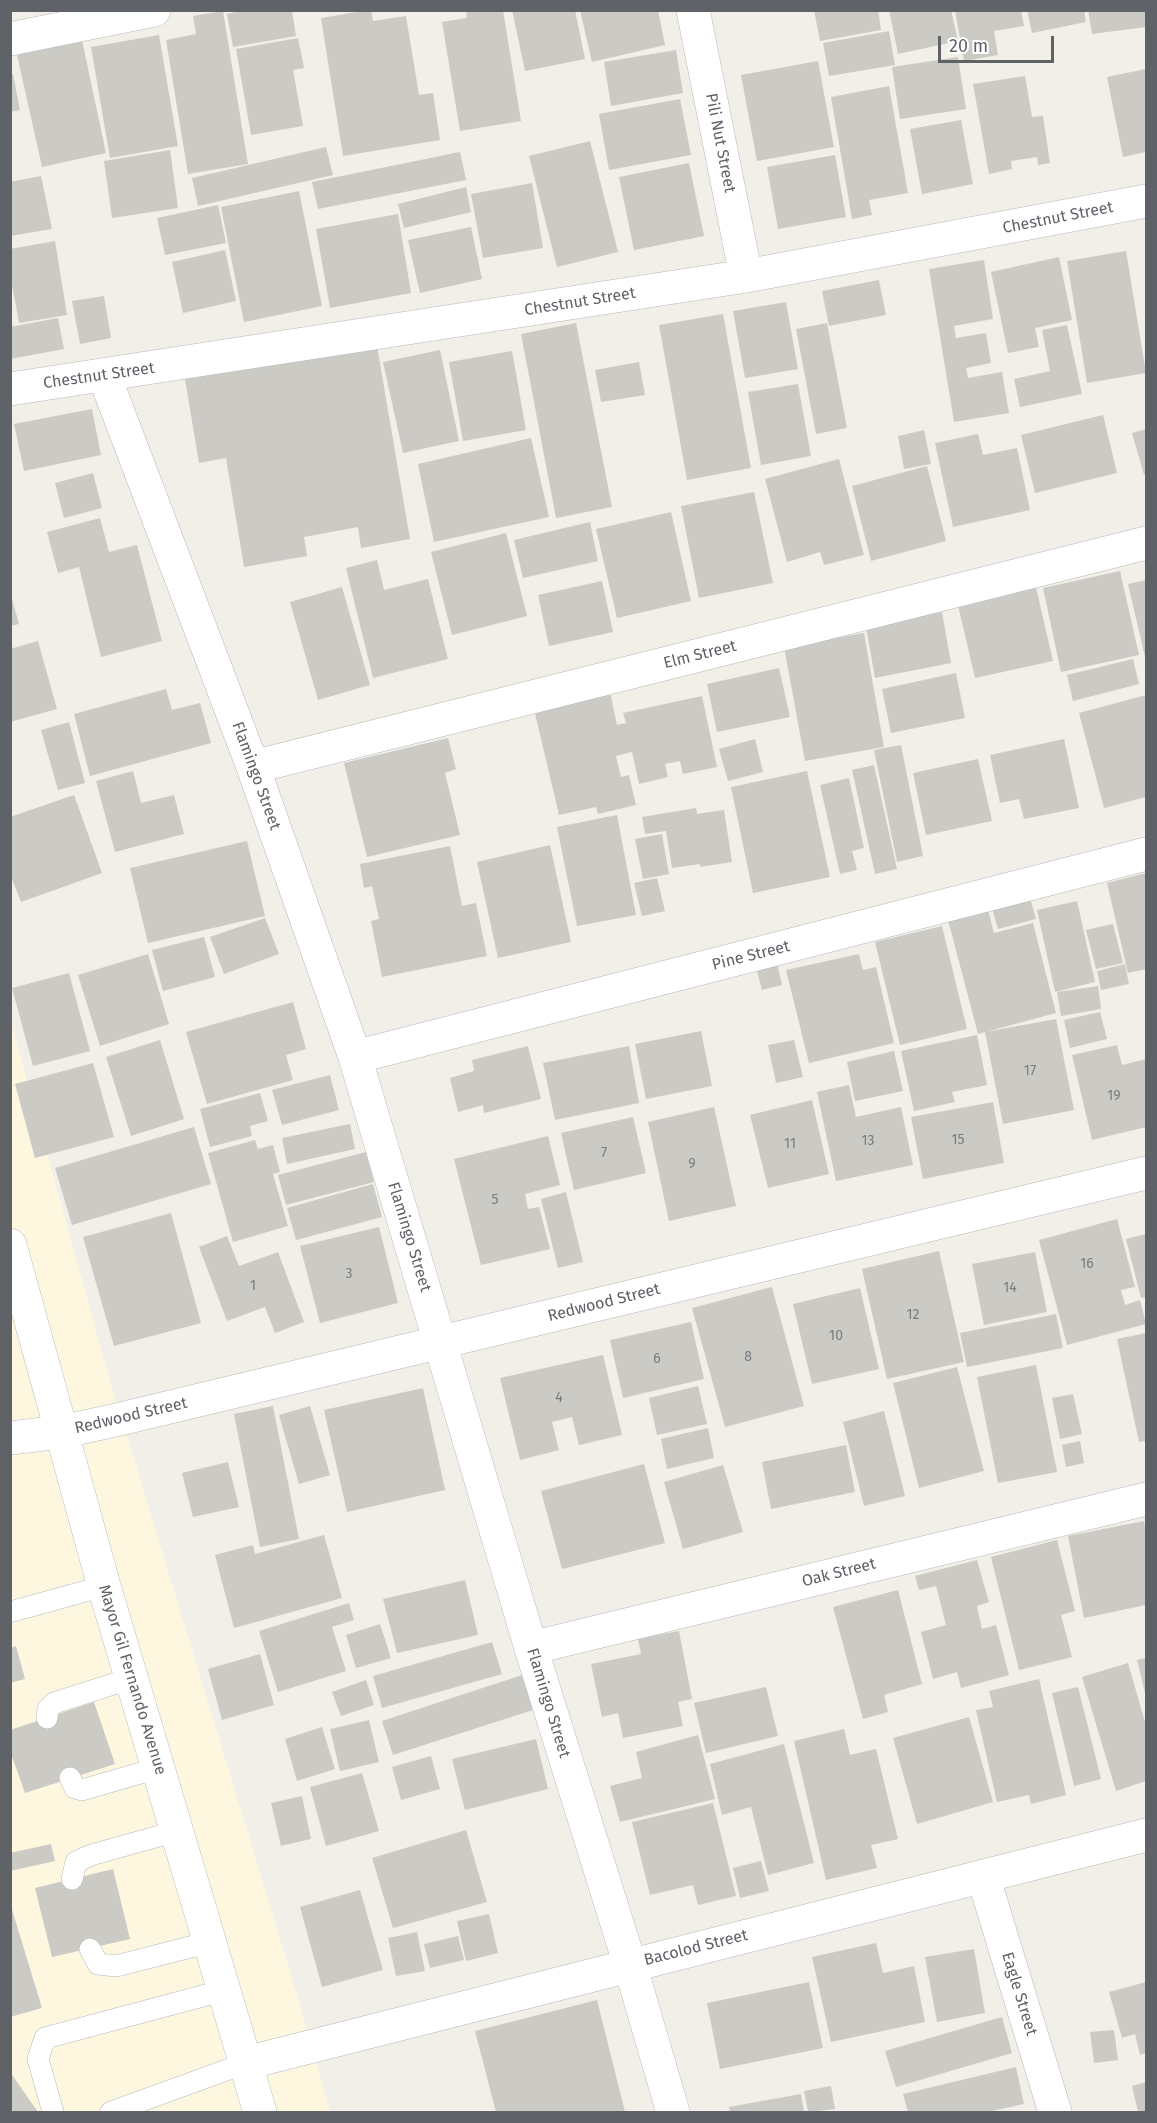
<!DOCTYPE html>
<style>
body{margin:0}
#map{position:relative;width:1157px;height:2123px;overflow:hidden;background:#f1efe8;font-family:"Fira Sans",sans-serif}
canvas{display:block}
.frame{position:absolute;inset:0;border:12px solid #5f6368;pointer-events:none}
.scale{position:absolute;left:938px;top:36px;width:116px;height:27px;box-sizing:border-box;border:3px solid #5f6368;border-top:0;padding-left:8px;font-size:18px;line-height:21px;white-space:nowrap;color:#5f6368;-webkit-text-stroke:4px #fff;paint-order:stroke}
</style>
<div id="map">
<canvas width="1157" height="2123"></canvas>
<div class="frame"></div>
<div class="scale">20 m</div>
</div>
<script>
const ctx = document.querySelector('canvas').getContext('2d');
ctx.lineJoin = 'round';
function paint(path, color) {
  ctx.fillStyle = color;
  ctx.fill(path, 'evenodd');
}
function shape(rows) {
  const path = new Path2D();
  for (const r of rows) {
    path.moveTo(r[0], r[1]);
    for (let i = 2; i < r.length; i += 2) path.lineTo(r[i], r[i + 1]);
  }
  return path;
}
function strokePath(path, color, width, dash) {
  ctx.strokeStyle = color;
  ctx.lineWidth = width;
  ctx.lineCap = dash ? 'butt' : 'round';
  ctx.setLineDash(dash || []);
  ctx.stroke(path);
}
function drawText(font, color, halo, rows, align = 'center') {
  ctx.font = font + ' "Fira Sans",sans-serif';
  ctx.lineWidth = 4.5;
  ctx.setLineDash([]);
  ctx.textBaseline = 'middle';
  ctx.strokeStyle = halo;
  ctx.fillStyle = color;
  for (const [text, x, y, turn = 0] of rows) {
    ctx.save();
    ctx.translate(x, y);
    ctx.rotate((+turn || 0) * Math.PI / 180);
    ctx.textAlign = isNaN(turn) ? turn : align;
    if (halo) ctx.strokeText(text, 0, 0);
    ctx.fillText(text, 0, 0);
    ctx.restore();
  }
}
paint(shape([
 [10,1019,108,1374,295,1988,330,2112,11,2112]
]), '#fef7e0');
paint(shape([
 [244,10,292,10,296,36,233,47,227,14],
 [369,10,371,10,373,21,406,16,419,95,433,93,440,140,343,156,321,18],
 [466,10,503,10,521,121,460,131,442,22,467,18],
 [512,10,575,10,585,59,525,71],
 [580,10,658,10,665,45,592,62],
 [814,10,878,10,881,30,820,41],
 [889,10,951,10,958,41,898,54],
 [955,10,1021,10,1024,26,994,31,998,55,964,61],
 [1027,10,1084,10,1086,22,1032,33],
 [1088,10,1146,10,1146,27,1092,34],
 [223,11,248,164,188,174,166,40,196,34,193,16],
 [889,31,895,65,829,76,823,43],
 [159,35,178,146,110,158,91,47],
 [298,38,304,68,293,70,303,126,251,135,236,49],
 [82,40,106,153,42,167,17,55],
 [676,50,683,93,611,106,604,62],
 [958,57,966,109,900,119,892,67],
 [818,61,834,147,757,161,741,75],
 [1146,69,1146,152,1123,157,1107,77],
 [10,74,13,74,20,110,10,112],
 [1025,76,1032,117,1043,116,1050,163,1038,165,1037,157,1011,161,1012,169,989,174,973,84],
 [889,86,908,193,869,200,872,215,852,219,831,97],
 [680,99,691,155,609,170,599,114],
 [961,120,973,184,922,194,910,129],
 [590,141,618,252,557,267,529,156],
 [326,147,333,175,198,206,192,178],
 [170,150,178,208,112,218,104,161],
 [460,152,466,180,318,209,312,182],
 [835,155,846,217,778,229,767,167],
 [689,163,704,236,634,250,619,177],
 [41,176,52,229,10,236,10,182],
 [532,183,543,248,483,258,471,194],
 [466,187,471,212,404,228,398,204],
 [299,191,322,306,244,322,221,207],
 [218,205,226,243,165,255,157,218],
 [398,214,411,293,330,308,316,229],
 [471,227,482,279,420,293,408,240],
 [55,241,67,315,19,323,10,274,10,249],
 [225,250,236,301,183,313,172,262],
 [1126,251,1146,373,1087,383,1067,261],
 [1059,257,1072,320,1035,328,1039,347,1008,353,991,272],
 [984,260,993,319,954,326,956,338,986,333,991,363,966,368,968,378,1002,372,1009,413,954,422,929,269],
 [879,280,886,315,829,326,822,291],
 [104,296,111,338,80,344,72,301],
 [786,302,798,369,745,378,733,311],
 [723,314,751,468,687,480,659,325],
 [58,318,64,349,10,359,10,327],
 [576,323,612,507,556,518,521,334],
 [827,323,847,428,816,434,796,329],
 [1067,325,1082,394,1020,407,1014,379,1050,371,1042,330],
 [377,346,410,539,361,548,358,527,304,537,307,556,244,567,226,458,199,463,185,379],
 [440,350,459,441,403,453,383,362],
 [512,351,526,430,463,441,449,362],
 [639,362,645,395,601,402,595,370],
 [798,384,811,456,761,465,748,392],
 [92,409,101,455,24,471,14,424],
 [1103,415,1117,473,1035,493,1021,435],
 [1146,429,1146,474,1144,475,1132,433],
 [924,430,931,464,904,469,898,436],
 [978,434,983,455,1017,448,1030,510,953,527,935,443],
 [531,438,549,517,434,542,418,464],
 [839,459,864,555,824,565,820,552,787,562,765,479],
 [927,466,946,541,871,561,852,486],
 [93,473,102,508,64,518,55,483],
 [754,492,773,583,699,598,681,506],
 [671,512,691,601,617,618,596,529],
 [100,518,109,552,137,545,162,641,101,657,79,567,58,573,47,532],
 [590,522,598,561,523,578,514,540],
 [506,533,527,616,452,635,431,552],
 [377,560,384,590,428,579,448,659,373,678,346,568],
 [1120,571,1139,655,1061,672,1043,588],
 [1146,580,1146,661,1128,584],
 [602,581,613,632,549,646,538,595],
 [1035,583,1053,661,975,678,957,601],
 [342,587,370,685,318,700,290,602],
 [10,592,19,624,10,626],
 [942,612,951,663,875,678,866,627],
 [864,633,884,747,805,761,784,647],
 [38,641,57,709,10,722,10,649],
 [1133,659,1139,684,1073,701,1067,675],
 [779,668,790,717,717,732,707,684],
 [956,673,965,718,891,733,882,689],
 [166,689,172,710,200,703,211,743,90,776,74,714],
 [610,692,617,725,626,723,623,713,702,696,717,767,683,774,680,761,665,764,668,777,639,784,632,752,616,756,621,777,629,775,636,805,598,814,596,807,559,815,534,709],
 [1146,695,1146,797,1104,808,1079,713],
 [69,722,85,783,58,790,41,730],
 [448,738,456,769,445,773,460,835,367,857,344,763],
 [755,739,763,772,728,781,719,749],
 [1064,739,1079,808,1024,819,1019,799,1000,803,990,755],
 [901,745,923,856,897,862,874,750],
 [978,759,992,821,926,835,913,773],
 [874,765,897,869,875,874,852,770],
 [133,771,141,803,174,795,184,834,115,852,96,781],
 [807,771,830,877,753,893,731,787],
 [849,778,864,848,852,851,857,870,840,874,820,785],
 [74,795,102,873,21,902,10,874,10,817],
 [696,808,697,814,724,810,732,862,700,867,700,864,672,868,666,831,645,834,642,817],
 [617,815,636,915,577,926,557,827],
 [662,834,669,874,643,879,635,839],
 [247,841,265,916,148,943,130,868],
 [550,845,571,942,498,958,477,862],
 [450,846,462,906,476,903,487,956,382,977,371,921,379,919,372,886,364,888,360,864],
 [1146,873,1146,969,1128,973,1107,883],
 [657,878,665,911,642,916,634,883],
 [1030,898,1036,919,998,929,992,908],
 [1077,901,1095,982,1055,992,1037,910],
 [987,906,994,933,1033,923,1056,1013,978,1034,947,916],
 [265,918,279,954,224,974,210,937],
 [1113,924,1123,963,1096,969,1086,930],
 [942,926,967,1029,900,1045,875,942],
 [204,937,215,977,163,991,152,950],
 [148,954,169,1024,100,1046,78,975],
 [859,954,863,970,876,967,894,1043,809,1063,786,970],
 [776,959,782,985,762,990,755,964],
 [1125,964,1129,984,1101,990,1097,971],
 [69,973,90,1051,33,1066,12,988],
 [1098,986,1101,1009,1061,1016,1057,992],
 [293,1002,306,1049,286,1055,293,1080,207,1104,186,1032],
 [1100,1012,1107,1039,1070,1048,1064,1020],
 [1056,1019,1074,1110,1003,1124,985,1032],
 [701,1031,712,1086,646,1099,635,1044],
 [977,1035,987,1085,952,1092,955,1102,914,1111,901,1051],
 [160,1040,184,1119,131,1136,106,1057],
 [794,1040,803,1077,776,1083,768,1045],
 [1117,1045,1122,1065,1146,1059,1146,1127,1092,1140,1072,1055],
 [528,1046,541,1099,484,1113,483,1105,458,1112,450,1078,474,1071,472,1060],
 [629,1046,639,1103,555,1120,543,1063],
 [894,1051,903,1091,855,1101,847,1062],
 [93,1063,114,1137,35,1158,15,1084],
 [330,1075,339,1110,282,1125,272,1090],
 [849,1085,856,1117,901,1107,913,1165,836,1181,817,1092],
 [260,1093,268,1121,250,1126,252,1136,210,1147,200,1109],
 [812,1100,829,1174,768,1188,750,1115],
 [993,1102,1004,1163,923,1179,911,1117],
 [714,1107,736,1206,669,1221,648,1122],
 [633,1117,646,1173,574,1190,561,1133],
 [350,1124,355,1149,287,1164,282,1138],
 [194,1127,211,1184,72,1225,55,1168],
 [548,1136,560,1185,525,1194,528,1209,539,1207,550,1249,481,1265,454,1159],
 [255,1140,258,1149,273,1145,280,1172,273,1174,288,1226,233,1242,208,1153],
 [366,1152,374,1182,286,1205,278,1175],
 [373,1184,382,1217,296,1240,287,1208],
 [566,1192,583,1262,558,1268,541,1199],
 [171,1213,201,1323,114,1346,83,1237],
 [1117,1219,1135,1287,1121,1290,1125,1305,1140,1300,1146,1324,1067,1345,1039,1240],
 [379,1227,398,1303,320,1323,300,1246],
 [1146,1234,1146,1297,1141,1298,1126,1239],
 [227,1236,239,1266,278,1252,304,1322,275,1333,265,1307,227,1321,199,1247],
 [939,1251,964,1362,887,1379,862,1269],
 [1035,1252,1047,1312,984,1325,972,1264],
 [772,1287,804,1406,725,1427,692,1308],
 [860,1288,879,1369,812,1384,793,1304],
 [1056,1314,1063,1348,967,1367,960,1333],
 [691,1322,704,1379,623,1398,610,1340],
 [1146,1333,1146,1441,1139,1442,1117,1339],
 [603,1355,622,1435,579,1445,572,1417,552,1422,559,1450,520,1460,500,1378],
 [1036,1365,1057,1472,998,1483,977,1377],
 [957,1367,984,1471,919,1488,893,1383],
 [698,1386,707,1424,657,1435,649,1398],
 [423,1388,445,1490,347,1512,324,1410],
 [1073,1394,1082,1434,1060,1439,1052,1398],
 [273,1406,299,1539,260,1547,234,1414],
 [310,1406,330,1475,299,1484,279,1415],
 [884,1411,905,1496,864,1506,843,1422],
 [708,1428,714,1458,667,1469,661,1439],
 [1080,1441,1084,1463,1066,1467,1062,1445],
 [846,1445,855,1492,771,1509,762,1462],
 [228,1462,239,1507,193,1517,182,1473],
 [644,1464,665,1543,562,1569,541,1491],
 [723,1465,743,1532,683,1549,664,1482],
 [1144,1521,1146,1535,1146,1605,1084,1618,1068,1536],
 [324,1535,342,1598,234,1628,215,1555,253,1545,255,1554],
 [1057,1540,1075,1611,1061,1615,1072,1657,1019,1670,991,1557],
 [977,1560,989,1602,977,1606,982,1629,996,1625,1009,1675,961,1688,957,1672,933,1679,921,1632,946,1625,936,1586,919,1590,915,1576],
 [465,1580,478,1635,397,1653,383,1599],
 [898,1590,922,1684,884,1695,888,1712,863,1719,833,1607],
 [349,1603,354,1620,332,1627,346,1671,278,1692,259,1631],
 [380,1624,391,1658,356,1668,346,1635],
 [679,1631,692,1699,678,1702,683,1726,623,1738,618,1713,602,1717,591,1664,641,1654,638,1639],
 [492,1642,502,1674,382,1708,373,1676],
 [16,1646,25,1679,10,1683,10,1648],
 [260,1654,274,1705,222,1720,208,1669],
 [1146,1658,1146,1697,1137,1660],
 [1128,1663,1146,1725,1146,1781,1116,1791,1082,1677],
 [522,1675,533,1710,393,1755,382,1721],
 [1039,1679,1066,1795,1031,1804,1029,1795,997,1802,976,1710,993,1707,989,1691],
 [366,1680,374,1705,341,1716,332,1692],
 [766,1687,778,1736,706,1753,694,1703],
 [1078,1687,1101,1779,1074,1786,1052,1693],
 [94,1702,115,1764,25,1793,10,1751,10,1730],
 [969,1717,993,1802,917,1824,893,1738],
 [369,1720,379,1762,340,1771,330,1729],
 [322,1727,335,1769,297,1781,285,1739],
 [844,1729,850,1755,876,1749,898,1839,871,1845,877,1868,826,1880,794,1741],
 [698,1735,715,1799,620,1822,610,1786,642,1778,636,1752],
 [536,1739,548,1789,465,1810,452,1759],
 [784,1744,814,1863,768,1875,751,1807,722,1815,710,1764],
 [431,1756,440,1789,401,1800,392,1767],
 [362,1773,379,1831,326,1846,310,1787],
 [302,1796,311,1839,281,1846,271,1803],
 [713,1803,736,1896,698,1905,693,1885,650,1895,632,1822],
 [466,1830,487,1902,393,1928,372,1858],
 [51,1844,55,1861,10,1871,10,1853],
 [761,1861,769,1891,740,1898,733,1868],
 [113,1869,130,1939,52,1957,35,1888],
 [360,1890,383,1970,322,1987,300,1907],
 [10,1903,42,2008,10,2017],
 [489,1914,498,1953,466,1961,457,1921],
 [417,1932,425,1971,396,1976,388,1938],
 [458,1936,464,1960,430,1968,424,1944],
 [876,1943,883,1973,914,1966,925,2022,831,2042,812,1957],
 [974,1949,985,2013,937,2022,925,1957],
 [809,1982,823,2048,720,2069,707,2003],
 [1146,1982,1146,2053,1140,2055,1135,2034,1122,2038,1109,1992],
 [597,2000,625,2112,496,2112,475,2031],
 [1002,2017,1012,2053,896,2087,885,2051],
 [1114,2030,1118,2060,1094,2063,1090,2032],
 [1016,2067,1024,2104,987,2112,908,2112,903,2094],
 [10,2072,38,2112,14,2112,10,2107],
 [1146,2082,1146,2112,1138,2112,1132,2086],
 [831,2086,835,2109,808,2112,804,2091],
 [801,2094,804,2112,730,2112,729,2107]
]), '#cccac5');
const lane = shape([
 [10,1612,104,1586],
 [47,1718,48,1709,54,1703,132,1678],
 [70,1778,75,1788,82,1790,158,1768],
 [72,1879,76,1862,91,1855,177,1831],
 [90,1949,98,1964,116,1966,210,1942],
 [53,2112,38,2059,45,2038,225,1990],
 [111,2112,246,2063]
]);
const street = shape([
 [693,10,746,276],
 [10,39,154,10],
 [104,375,253,767,355,1057,531,1648,630,1965,673,2112],
 [10,389,746,276,1146,201],
 [253,767,1146,543],
 [355,1057,1146,854],
 [10,1438,61,1432,116,1420,1146,1173],
 [531,1648,1146,1499],
 [983,1876,1055,2112],
 [246,2063,1146,1835]
]);
const secondary = shape([
 [10,1245,104,1586,260,2112]
]);
strokePath(lane, '#b5b8bc', 22);
strokePath(street, '#b5b8bc', 34);
strokePath(secondary, '#b6babf', 34);
strokePath(lane, '#fff', 21);
strokePath(street, '#fff', 33);
strokePath(secondary, '#fff', 33);
drawText('14px', '#7a7d7f', null, [
 ["17",1030,1071],
 ["19",1114,1096],
 ["15",958,1140],
 ["13",868,1141],
 ["11",790,1144],
 ["7",604,1153],
 ["9",692,1164],
 ["5",495,1200],
 ["16",1087,1264],
 ["3",349,1274],
 ["1",253,1286],
 ["14",1010,1288],
 ["12",913,1315],
 ["10",836,1336],
 ["8",748,1357],
 ["6",657,1359],
 ["4",559,1398]
]);
drawText('16px', '#5f6368', '#fff', [
 ["Pili Nut Street",720,143,79],
 ["Chestnut Street",1058,218,-11],
 ["Chestnut Street",580,302,-9],
 ["Chestnut Street",99,376,-8],
 ["Elm Street",700,655,-14],
 ["Flamingo Street",256,776,70],
 ["Pine Street",751,956,-14],
 ["Flamingo Street",409,1237,73],
 ["Redwood Street",604,1303,-14],
 ["Redwood Street",131,1416,-13],
 ["Oak Street",839,1573,-14],
 ["Mayor Gil Fernando Avenue",132,1680,73],
 ["Flamingo Street",548,1703,73],
 ["Bacolod Street",696,1948,-14],
 ["Eagle Street",1019,1994,73]
]);
</script>
